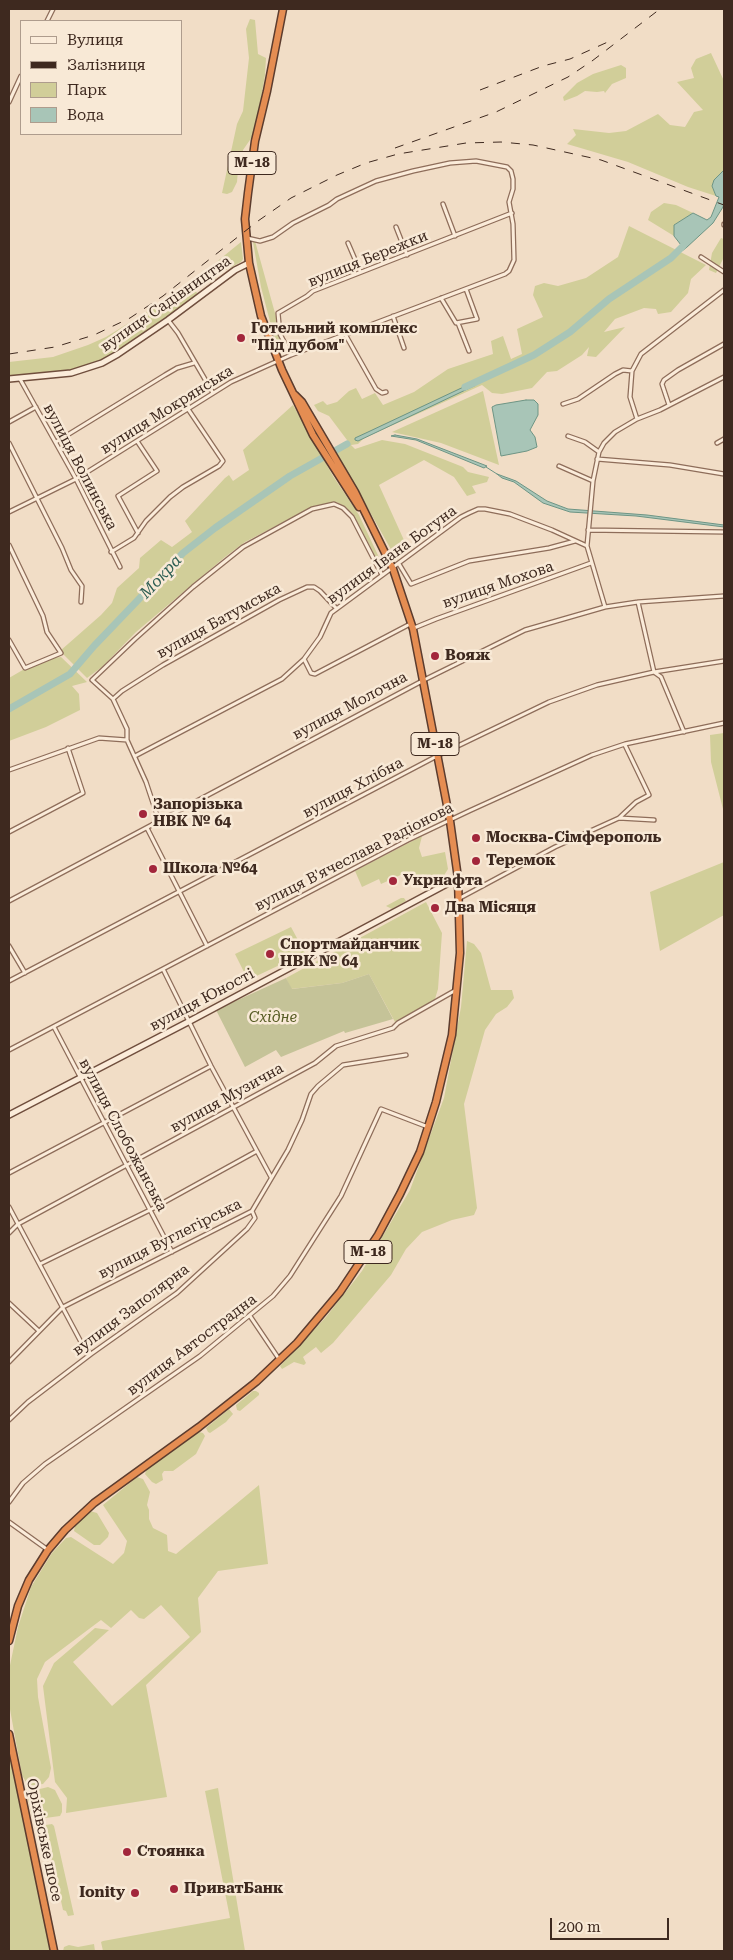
<!DOCTYPE html>
<meta charset="utf-8">
<style>
body{margin:0}
#map{position:relative;width:733px;height:1960px;overflow:hidden;background:#f1ddc6;font-family:"Roboto Serif",serif}
canvas{display:block}
.frame{position:absolute;inset:0;border:10px solid #3e291f;pointer-events:none}
.legend{position:absolute;left:20px;top:20px;width:162px;height:115px;box-sizing:border-box;background:#f8e9d6;border:1px solid #ae9c8d;margin:0;padding:6px 9px;list-style:none;font-size:15px;color:#3e291f}
.legend li{display:flex;align-items:center;gap:10px;height:25px}
.legend b{width:25px;border:1px solid #ae9c8d}
.scale{position:absolute;left:550px;top:1918px;width:119px;height:22px;box-sizing:border-box;border:2px solid #3e291f;border-top:0;padding-left:6px;font-size:15px;line-height:18px;white-space:nowrap;color:#3e291f;-webkit-text-stroke:4px #f8e9d6;paint-order:stroke}
</style>
<div id="map">
<canvas width="733" height="1960"></canvas>
<div class="frame"></div>
<ul class="legend">
<li><b style="height:6px;background:#fbecda"></b>Вулиця</li>
<li><b style="height:6px;background:#3e291f"></b>Залізниця</li>
<li><b style="height:14px;background:#d1ce99"></b>Парк</li>
<li><b style="height:14px;background:#a8c5b7"></b>Вода</li>
</ul>
<div class="scale">200 m</div>
</div>
<script>
const ctx = document.querySelector('canvas').getContext('2d');
ctx.lineJoin = 'round';
function paint(path, color) {
  ctx.fillStyle = color;
  ctx.fill(path, 'evenodd');
}
function shape(rows) {
  const path = new Path2D();
  for (const r of rows) {
    path.moveTo(r[0], r[1]);
    for (let i = 2; i < r.length; i += 2) path.lineTo(r[i], r[i + 1]);
  }
  return path;
}
function strokePath(path, color, width, dash) {
  ctx.strokeStyle = color;
  ctx.lineWidth = width;
  ctx.lineCap = dash ? 'butt' : 'round';
  ctx.setLineDash(dash || []);
  ctx.stroke(path);
}
function drawText(font, color, halo, rows, align = 'center') {
  ctx.font = font + ' "Roboto Serif",serif';
  ctx.lineWidth = 5;
  ctx.setLineDash([]);
  ctx.textBaseline = 'middle';
  ctx.strokeStyle = halo;
  ctx.fillStyle = color;
  for (const [text, x, y, turn = 0] of rows) {
    ctx.save();
    ctx.translate(x, y);
    ctx.rotate((+turn || 0) * Math.PI / 180);
    ctx.textAlign = isNaN(turn) ? turn : align;
    if (halo) ctx.strokeText(text, 0, 0);
    ctx.fillText(text, 0, 0);
    ctx.restore();
  }
}
paint(shape([
 [250,19,255,20,258,54,266,58,265,75,258,116,252,137,243,150,243,161,238,170,237,182,232,192,227,194,222,193,237,124,243,111,249,58,246,29],
 [711,53,724,81,724,170,715,180,712,186,716,196,688,187,628,162,567,144,576,135,573,129,609,133,626,131,658,114,670,125,685,127,694,112,703,110,677,82,694,78,691,68,696,59],
 [621,65,626,68,626,78,612,84,605,93,604,91,597,92,585,91,577,96,564,101,563,97,577,83,593,74],
 [664,203,676,205,693,213,674,225,674,236,648,220,651,212],
 [629,226,706,265,691,279,688,293,671,312,658,314,656,309,644,308,615,319,604,332,625,327,596,357,587,356,589,347,582,355,557,371,547,372,532,388,502,394,492,393,482,385,364,438,358,444,351,445,355,449,382,440,405,444,463,467,468,472,489,477,487,482,472,486,476,493,467,496,454,477,424,460,379,485,408,549,397,560,336,452,350,444,329,416,318,411,314,405,323,401,327,405,337,402,349,391,356,388,362,399,375,393,383,405,414,392,448,369,493,354,491,341,503,336,511,359,522,354,517,329,543,317,533,295,535,286,544,283,558,286,586,278,618,257],
 [721,238,724,239,724,257,716,273,709,270,712,253],
 [255,241,283,342,280,343,274,337,261,287,253,242],
 [241,242,243,259,241,262,220,273,211,283,204,275,191,286,198,294,195,297,112,355,85,367,67,371,9,377,9,362,53,357,88,345,106,337,182,290],
 [483,391,499,465,441,443,392,432],
 [293,405,333,476,359,515,384,568,382,569,353,514,337,502,314,506,245,542,225,557,136,632,102,667,87,678,60,651,101,615,112,603,117,588,139,568,140,558,161,540,172,547,192,532,185,521,225,478,229,475,233,481,249,470,243,450],
 [61,657,87,682,72,686,79,694,80,710,46,727,9,741,9,678,33,664,51,658],
 [724,733,724,813,711,762,710,735],
 [422,836,419,848,422,857,445,852,448,869,443,877,427,885,405,873,381,884,379,879,362,887,355,871],
 [724,862,724,915,660,951,650,892],
 [401,898,404,898,406,901,392,909,386,906],
 [426,902,442,933,438,989,435,999,429,1003,395,1022,369,974,342,983,291,989,286,978],
 [291,927,305,953,248,980,235,954],
 [467,941,474,944,481,953,491,990,512,990,514,998,507,1007,496,1014,485,1030,464,1104,477,1208,474,1215,452,1220,422,1232,406,1249,391,1275,333,1343,321,1353,316,1347,303,1357,306,1363,304,1365,294,1362,282,1369,280,1366,326,1317,362,1271,410,1190,444,1098,461,1007],
 [253,1391,256,1391,259,1393,259,1395,240,1411,237,1410,236,1405],
 [229,1409,233,1414,226,1422,210,1433,208,1432,206,1428],
 [199,1432,203,1433,205,1436,196,1454,173,1471,164,1471,162,1474,163,1480,156,1484,152,1482,145,1474,147,1469],
 [137,1477,143,1479,150,1492,147,1505,149,1510,149,1519,153,1528,167,1535,168,1551,176,1554,259,1485,268,1564,218,1571,198,1598,201,1632,146,1685,167,1797,66,1813,67,1798,55,1782,43,1686,54,1663,95,1628,109,1630,73,1662,112,1706,190,1637,161,1605,144,1619,139,1618,131,1610,111,1628,101,1620,45,1662,37,1679,38,1697,51,1768,49,1777,43,1784,28,1786,22,1775,9,1704,9,1670,18,1627,31,1587,52,1553,66,1538,71,1537,113,1564,124,1553,127,1541,103,1505],
 [90,1511,97,1513,109,1533,108,1537,100,1545,94,1545,74,1531,75,1526],
 [9,1754,52,1951,9,1951],
 [48,1787,55,1790,62,1804,62,1812,60,1816,38,1819,32,1817,27,1794,32,1791],
 [218,1788,245,1951,103,1951,101,1942,103,1941,230,1918,205,1791],
 [52,1824,54,1826,74,1915,68,1916,66,1911,63,1910,45,1829,46,1825],
 [94,1944,95,1951,63,1951,64,1947,69,1945,78,1947]
]), '#d1ce99');
paint(shape([
 [369,974,393,1019,345,1033,344,1031,281,1057,276,1050,245,1067,216,1010,286,978,292,989,342,983]
]), '#c5c398');
const water = shape([
 [724,170,724,203,723,207,713,223,686,248,679,253,676,252,681,245,674,236,674,225,693,213,707,220,711,217,719,197,716,196,712,186,714,180,724,170],
 [472,383,476,385,358,441,355,440,355,438,368,432,472,383],
 [526,400,534,400,538,404,538,415,530,430,535,437,537,447,527,451,501,456,492,407,496,405,526,400],
 [395,435,417,439,487,466,484,468,416,440,391,436,395,435],
 [497,474,516,481,547,501,568,509,647,515,724,525,724,527,636,516,570,512,543,503,514,482,502,478,497,474]
]);
paint(water, '#a8c5b7');
strokePath(water, '#6d9484', 1);
strokePath(shape([
 [486,467,497,474]
]), '#6d9484', 1);
strokePath(shape([
 [465,387,534,355,570,332,609,299,671,258,683,246],
 [9,709,70,674,94,646,183,553,215,528,290,476,347,444]
]), '#a8c5b7', 7);
const street = shape([
 [47,21,53,9],
 [9,102,21,76],
 [443,204,455,236],
 [724,224,724,225],
 [396,227,407,255],
 [348,243,360,271],
 [701,257,724,272],
 [441,298,456,323,477,319,466,289],
 [393,316,404,348],
 [168,320,178,333,213,393],
 [458,323,469,351],
 [345,334,376,389,382,393,386,392],
 [291,355,280,334,278,313,307,296,313,291,512,213],
 [632,371,641,354,724,290],
 [20,379,76,479,120,567],
 [563,404,578,399,615,374,623,370,632,371,630,397,637,419],
 [669,405,662,384,664,380,678,370,724,344],
 [9,422,36,407],
 [568,436,585,442,599,452],
 [137,441,157,471,118,496,138,533],
 [56,442,165,375,177,368,194,363],
 [9,443,62,548,71,570,82,586,81,602],
 [717,443,724,439],
 [597,459,670,465,724,474],
 [559,466,593,481],
 [9,512,76,479,231,382,291,355,505,274,509,271,514,260,513,224,509,202,513,189,513,179,511,171,507,167,476,161,450,163,413,171,376,181,337,199,329,205,293,223,273,237,260,241,247,238],
 [588,530,724,532],
 [9,545,43,616,47,632,61,653,25,668,9,640],
 [111,552,134,538,146,521,170,497,183,487,219,466,223,461,188,409],
 [399,564,411,584,469,561,549,548,575,541],
 [638,602,654,672,661,677,684,732],
 [605,607,587,546,593,481,599,452,604,443,615,432,637,419,660,410,724,377],
 [414,628,436,619,591,563],
 [304,659,311,673,315,674,412,623],
 [113,699,122,691,163,665,279,600,307,587,314,587,320,591,336,608],
 [135,756,282,679,304,659,320,637,331,613,461,517,469,513,478,509,485,509,510,514,552,530,587,546],
 [9,770,99,738,127,740],
 [619,818,636,802,649,795,625,745],
 [159,821,146,782,127,740,127,729,113,699,92,680,135,639,193,587,243,547,312,509,334,504,343,508,352,517,382,575],
 [147,828,207,946],
 [9,832,83,793,68,748],
 [460,898,555,847,619,818,654,820],
 [9,901,424,680,525,630,605,607,638,602,724,596],
 [9,946,25,973],
 [163,969,211,1066,271,1177],
 [9,981,437,756,549,702,597,685,654,672,724,661],
 [54,1027,172,1252],
 [9,1050,408,840,469,811,592,755,625,744,724,723],
 [9,1173,211,1066],
 [9,1207,81,1342,91,1354],
 [9,1233,18,1224,315,1063,336,1046,393,1028,398,1023,456,990],
 [40,1264,150,1210,257,1151],
 [9,1303,39,1331],
 [250,1316,279,1359],
 [9,1362,63,1307,252,1211,288,1150,302,1120,311,1094,318,1086,343,1065,406,1055],
 [9,1420,28,1402,91,1354,177,1293,247,1229,255,1218,252,1211],
 [9,1502,23,1483,45,1464,200,1356,273,1296,290,1276,341,1196,381,1109,428,1127],
 [9,1522,48,1550]
]);
const secondary = shape([
 [9,379,71,373,102,363,118,354,168,320,235,270,249,263],
 [9,1115,190,1021,458,878]
]);
const highway = shape([
 [283,9,267,91,255,141,248,193,245,219,249,263,261,316,282,370,313,435,359,507],
 [9,1641,18,1606,29,1580,48,1550,65,1530,94,1503,199,1427,256,1382,297,1343,340,1292,378,1235,400,1194,420,1152,436,1102,452,1035,460,953,458,878,450,821,413,629,393,569,355,492,302,402,295,395],
 [9,1734,54,1951]
]);
strokePath(street, '#8e6d5a', 5.5);
strokePath(secondary, '#704e3d', 8);
strokePath(highway, '#5c3c2e', 9);
strokePath(street, '#fbecda', 3);
strokePath(secondary, '#fbecda', 5);
strokePath(highway, '#e58d52', 6);
strokePath(shape([
 [480,90,543,66,570,59,610,41],
 [395,148,496,112,568,77,592,61,660,9],
 [9,354,55,347,94,335,130,318,163,296,258,221,291,198,337,175,366,163,398,154,466,143,501,142,533,145,601,160,724,205]
]), '#3e291f', 1, [9, 9]);
for (const [x, y, r, color] of [
 [241,338,5,"#a2263b"],
 [435,656,5,"#a2263b"],
 [143,814,5,"#a2263b"],
 [476,838,5,"#a2263b"],
 [476,861,5,"#a2263b"],
 [153,869,5,"#a2263b"],
 [393,881,5,"#a2263b"],
 [435,908,5,"#a2263b"],
 [270,954,5,"#a2263b"],
 [127,1852,5,"#a2263b"],
 [174,1889,5,"#a2263b"],
 [135,1893,5,"#a2263b"]
]) {
  const dot = new Path2D();
  dot.arc(x, y, r, 0, 2 * Math.PI);
  ctx.fillStyle = color;
  ctx.fill(dot);
  strokePath(dot, '#f8e9d6', 2);
}
for (const [x, y, w] of [
 [252,163,48],
 [435,744,48],
 [368,1252,48]
]) {
  const box = new Path2D();
  box.roundRect(x - w / 2, y - 11.5, w, 23, 4);
  ctx.fillStyle = '#f8e9d6';
  ctx.fill(box);
  strokePath(box, '#3e291f', 1);
}
drawText('bold 14px', '#3e291f', null, [
 ["М-18",252,163],
 ["М-18",435,744],
 ["М-18",368,1252]
]);
drawText('15px', '#3e291f', '#f8e9d6', [
 ["вулиця Бережки",368,259,-22],
 ["вулиця Садівництва",166,304,-35],
 ["вулиця Мокрянська",167,410,-32],
 ["вулиця Волинська",80,467,62],
 ["вулиця Івана Богуна",392,555,-36],
 ["вулиця Мохова",498,585,-19],
 ["вулиця Батумська",219,621,-29],
 ["вулиця Молочна",350,706,-28],
 ["вулиця Хлібна",353,788,-28],
 ["вулиця В'ячеслава Радіонова",354,857,-27],
 ["вулиця Юності",202,1000,-28],
 ["вулиця Музична",227,1098,-29],
 ["вулиця Слобожанська",123,1135,62],
 ["вулиця Вуглегірська",170,1239,-27],
 ["вулиця Заполярна",131,1310,-37],
 ["вулиця Автострадна",192,1345,-37],
 ["Оріхівське шосе",44,1840,78]
]);
drawText('bold 15px', '#3e291f', '#f8e9d6', [
 ["Готельний комплекс",251,329],
 ["\"Під дубом\"",251,346],
 ["Вояж",445,656],
 ["Запорізька",153,805],
 ["НВК № 64",153,822],
 ["Москва-Сімферополь",486,838],
 ["Теремок",486,861],
 ["Школа №64",163,869],
 ["Укрнафта",403,881],
 ["Два Місяця",445,908],
 ["Спортмайданчик",280,945],
 ["НВК № 64",280,962],
 ["Стоянка",137,1852],
 ["ПриватБанк",184,1889],
 ["Ionity",125,1893,"right"]
], 'left');
drawText('italic 15px', '#575c24', '#f8e9d6', [
 ["Східне",273,1018]
]);
drawText('italic 16px', '#2d5e53', '#f8e9d6', [
 ["Мокра",161,577,-47]
]);
</script>
